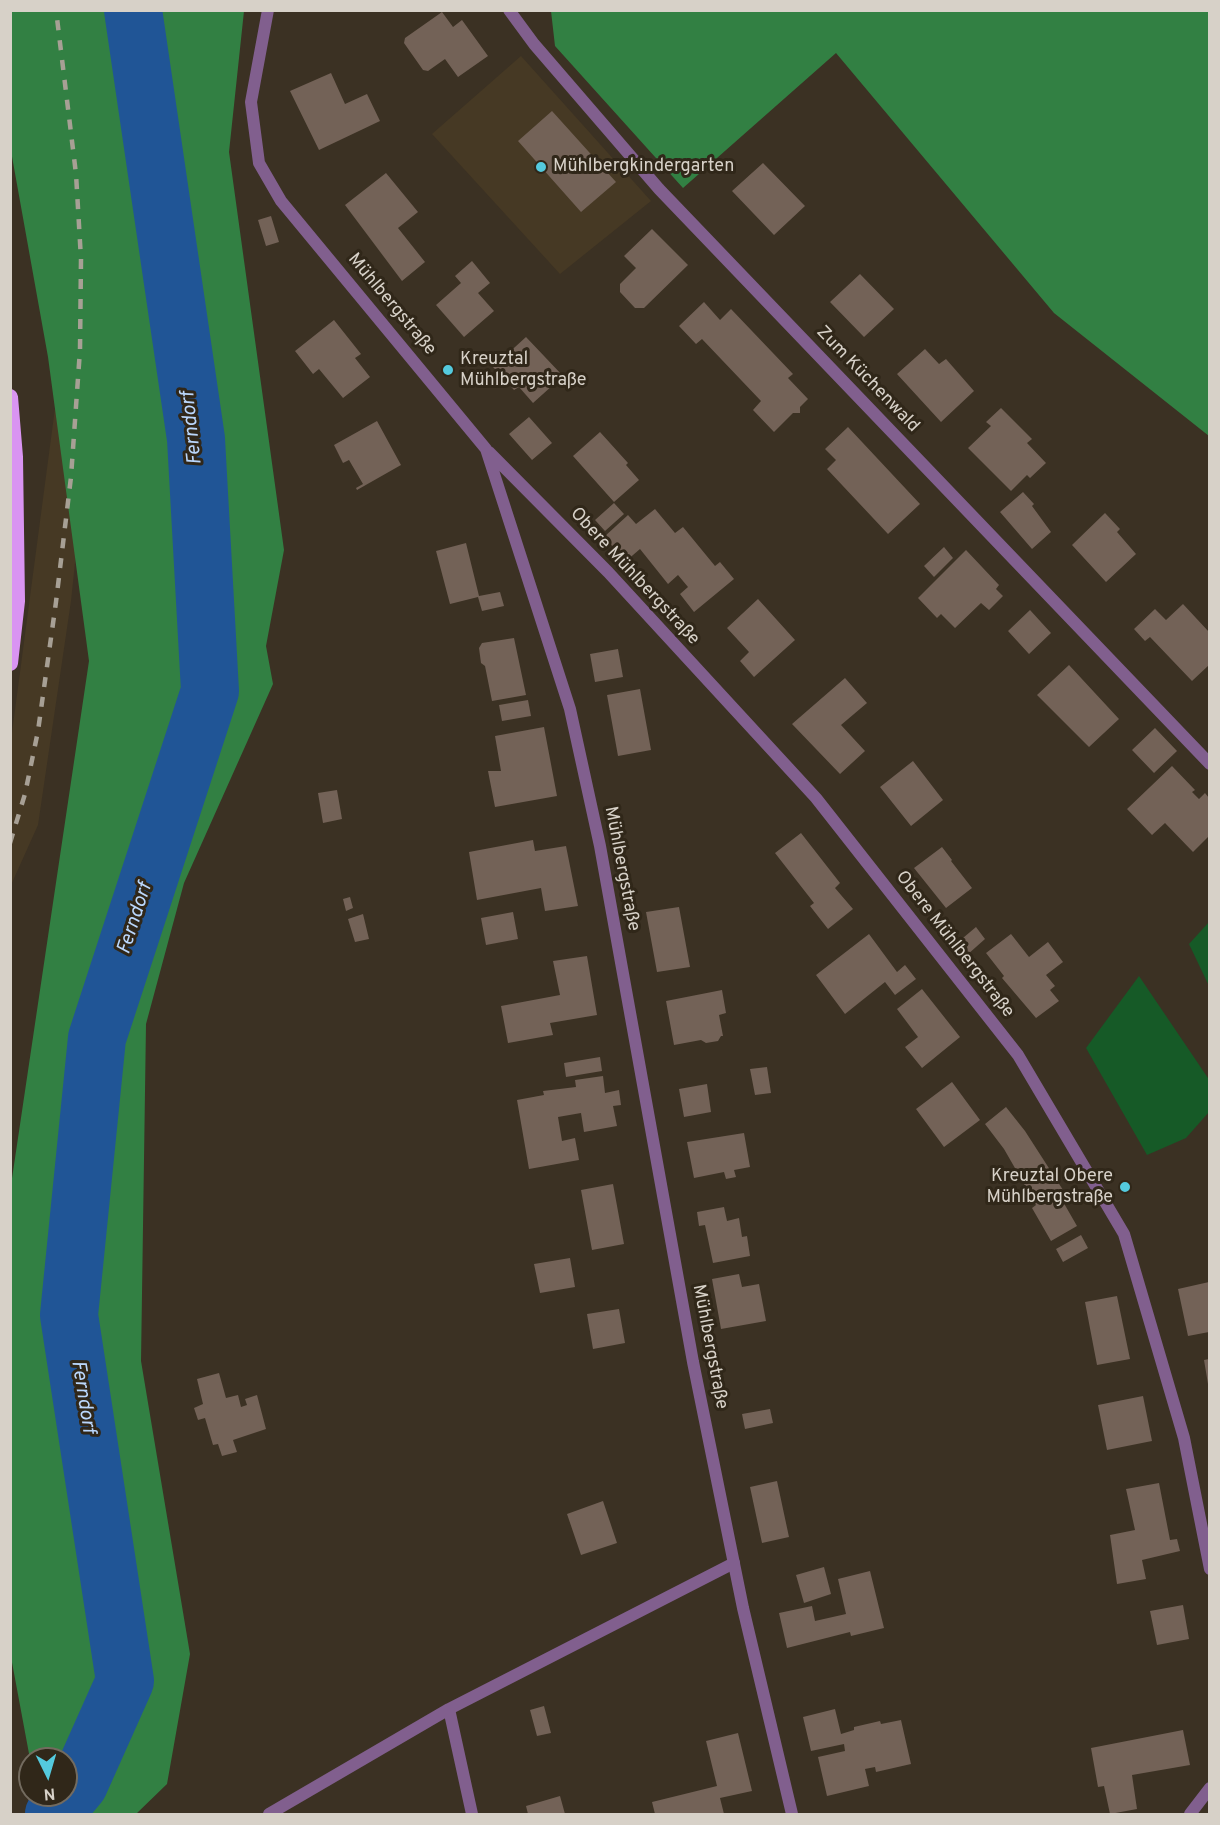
<!DOCTYPE html>
<meta charset="utf-8">
<style>
body{margin:0}
#map{position:relative;width:1220px;height:1825px;overflow:hidden;background:#3b3123;font-family:Overpass,sans-serif}
canvas{display:block}
.frame{position:absolute;inset:0;border:12px solid #d7d1c8;pointer-events:none}
.north{position:absolute;left:18px;top:1747px;width:60px;height:60px;box-sizing:border-box;background:#302719;border:2px solid #736b5f;border-radius:50%;rotate:175deg;font-size:16px;font-weight:700;line-height:24px;text-align:center;color:#d7d1c8}
.north::after{content:'';display:block;margin:auto;width:21px;height:27px;background:#54cade;clip-path:polygon(50% 0,100% 100%,50% 72%,0 100%)}
</style>
<div id="map">
<canvas width="1220" height="1825"></canvas>
<div class="frame"></div>
<div class="north">N</div>
</div>
<script>
const ctx = document.querySelector('canvas').getContext('2d');
ctx.lineJoin = 'round';
function paint(path, color) {
  ctx.fillStyle = color;
  ctx.fill(path, 'evenodd');
}
function shape(rows) {
  const path = new Path2D();
  for (const r of rows) {
    path.moveTo(r[0], r[1]);
    for (let i = 2; i < r.length; i += 2) path.lineTo(r[i], r[i + 1]);
  }
  return path;
}
function strokePath(path, color, width, dash) {
  ctx.strokeStyle = color;
  ctx.lineWidth = width;
  ctx.lineCap = dash ? 'butt' : 'round';
  ctx.setLineDash(dash || []);
  ctx.stroke(path);
}
function drawText(font, color, halo, rows, align = 'center') {
  ctx.font = font + ' Overpass,sans-serif';
  ctx.lineWidth = 6;
  ctx.setLineDash([]);
  ctx.textBaseline = 'middle';
  ctx.strokeStyle = halo;
  ctx.fillStyle = color;
  for (const [text, x, y, turn = 0] of rows) {
    ctx.save();
    ctx.translate(x, y);
    ctx.rotate((+turn || 0) * Math.PI / 180);
    ctx.textAlign = isNaN(turn) ? turn : align;
    if (halo) ctx.strokeText(text, 0, 0);
    ctx.fillText(text, 0, 0);
    ctx.restore();
  }
}
paint(shape([
 [521,56,651,201,560,274,432,134],
 [61,363,96,364,71,601,38,825,11,885,11,740]
]), '#463924');
paint(shape([
 [1209,922,1209,986,1189,944],
 [1139,976,1210,1081,1209,1112,1186,1138,1147,1155,1086,1048]
]), '#165a27');
paint(shape([
 [10,11,244,11,229,152,284,550,266,646,273,684,184,883,146,1024,141,1361,190,1654,167,1784,136,1814,41,1814,37,1795,66,1795,66,1759,30,1759,11,1657,11,1185,89,661,48,357,11,151],
 [551,11,1209,11,1209,436,1054,313,836,53,683,188,555,46]
]), '#328043');
strokePath(shape([
 [54,1814,79,1784,125,1681,69,1315,97,1038,210,691,196,439,133,10]
]), '#205596', 58);
paint(shape([
 [442,12,453,27,462,20,488,56,458,77,445,59,428,71,423,70,404,43,405,38],
 [331,73,345,104,367,94,380,121,319,150,290,91],
 [552,111,616,182,581,212,518,141],
 [763,163,805,206,774,235,732,191],
 [386,173,418,212,398,228,425,262,402,281,345,205],
 [271,216,279,242,266,246,258,220],
 [652,229,688,265,644,308,635,308,620,292,620,284,636,268,624,256],
 [472,261,490,283,478,293,494,311,464,337,436,305,461,283,455,276],
 [860,274,894,309,864,337,830,302],
 [704,302,720,320,731,309,793,374,788,378,808,399,800,407,800,413,793,413,774,432,753,410,761,401,702,339,696,344,679,326],
 [334,320,361,354,355,358,370,377,343,398,319,369,313,374,295,351],
 [526,337,563,376,533,403,519,387,514,390,493,367],
 [925,349,939,364,946,359,974,391,941,422,897,374],
 [1001,408,1032,439,1027,443,1046,463,1030,478,1027,475,1011,491,968,448,991,426,986,422],
 [529,417,552,443,532,460,509,434],
 [377,421,401,465,357,490,356,488,363,484,349,460,343,463,334,445],
 [848,427,920,504,888,534,827,469,836,460,825,449],
 [600,432,628,463,626,465,639,480,614,502,573,456],
 [1023,492,1034,504,1032,506,1051,532,1032,549,1000,512],
 [614,503,624,514,605,531,595,520],
 [655,509,675,533,683,527,715,566,720,562,734,579,694,612,680,594,688,587,678,575,668,584,640,549,626,561,604,537,628,515,636,524],
 [1105,513,1120,529,1117,532,1136,554,1106,582,1072,545],
 [466,543,479,596,500,592,504,606,482,611,478,597,450,604,436,551],
 [944,547,953,558,934,577,924,566],
 [966,550,999,585,996,589,1003,596,989,610,981,603,955,628,941,614,937,618,918,598],
 [758,599,795,640,754,677,740,661,749,652,727,628],
 [1183,604,1209,632,1209,665,1192,681,1150,637,1145,641,1134,629,1155,609,1166,620],
 [1030,610,1051,633,1029,654,1008,631],
 [514,638,526,695,492,701,485,666,481,663,479,648,482,643],
 [618,649,623,677,595,682,590,654],
 [1069,665,1119,719,1089,747,1037,695],
 [845,678,867,703,841,725,865,751,840,774,792,724],
 [640,689,651,750,618,756,607,695],
 [528,700,531,716,502,721,499,705],
 [544,727,557,796,495,807,488,771,501,771,495,736],
 [1155,728,1177,751,1154,773,1132,750],
 [913,761,943,800,911,826,880,787],
 [1172,766,1195,790,1192,792,1199,799,1205,793,1209,798,1209,836,1193,852,1165,823,1152,835,1127,809],
 [337,790,342,819,323,823,318,793],
 [801,833,840,883,835,888,853,909,828,929,810,906,814,903,775,853],
 [533,840,535,851,566,846,578,906,545,911,541,888,477,900,469,852],
 [942,847,952,860,951,861,972,888,946,908,914,868],
 [350,897,353,908,346,911,343,899],
 [679,907,690,967,657,972,646,912],
 [513,912,518,939,486,945,481,918],
 [363,914,369,939,355,942,348,919],
 [976,927,985,939,967,955,957,943],
 [869,934,897,972,905,965,916,979,895,995,885,982,845,1014,816,975],
 [1011,934,1029,957,1048,942,1063,962,1046,975,1055,986,1050,990,1059,1001,1036,1018,1002,978,1004,976,986,953],
 [587,956,597,1015,550,1023,553,1035,508,1043,501,1006,560,995,553,961],
 [922,989,960,1037,922,1068,905,1047,918,1037,897,1009],
 [722,990,726,1013,719,1015,723,1036,721,1036,718,1041,706,1043,701,1040,674,1045,666,1001],
 [600,1057,602,1071,566,1077,564,1063],
 [767,1067,771,1093,755,1095,750,1069],
 [603,1076,605,1093,619,1090,621,1105,613,1106,617,1126,584,1132,581,1113,558,1117,562,1141,575,1138,579,1160,529,1169,517,1100,544,1095,543,1091,576,1087,575,1080],
 [952,1082,980,1120,944,1147,916,1109],
 [707,1084,711,1112,684,1117,679,1089],
 [1006,1107,1025,1131,1063,1190,1058,1193,1077,1226,1051,1241,1032,1208,1036,1205,1027,1189,1004,1149,985,1124],
 [744,1133,750,1167,734,1170,736,1177,726,1179,724,1172,694,1178,687,1142],
 [613,1184,624,1244,592,1250,581,1190],
 [724,1207,727,1221,739,1218,742,1237,747,1236,750,1256,713,1263,705,1225,699,1226,697,1212],
 [1081,1235,1088,1248,1063,1262,1056,1249],
 [570,1258,575,1287,540,1293,534,1264],
 [739,1274,742,1287,759,1284,766,1321,721,1329,712,1279],
 [1209,1282,1209,1332,1188,1336,1178,1289],
 [1117,1296,1130,1359,1097,1365,1085,1302],
 [619,1309,625,1343,593,1349,587,1314],
 [1209,1359,1209,1384,1208,1384,1204,1360],
 [219,1373,226,1398,238,1395,241,1407,247,1405,245,1399,257,1395,266,1429,233,1440,237,1452,222,1456,218,1444,213,1445,205,1418,198,1420,194,1408,203,1404,197,1379],
 [1143,1396,1152,1441,1107,1450,1098,1405],
 [770,1409,773,1423,745,1429,742,1414],
 [777,1481,789,1537,762,1543,750,1487],
 [1159,1483,1170,1540,1177,1539,1180,1551,1142,1560,1146,1579,1117,1584,1110,1535,1135,1530,1126,1489],
 [603,1501,617,1543,581,1555,567,1514],
 [824,1567,831,1594,804,1603,796,1575],
 [870,1571,884,1628,851,1636,850,1632,787,1648,779,1613,812,1606,815,1621,846,1614,838,1579],
 [1183,1605,1189,1639,1157,1645,1150,1611],
 [544,1706,551,1733,537,1736,530,1710],
 [835,1709,841,1734,854,1730,854,1727,880,1721,881,1724,901,1720,911,1764,876,1772,875,1767,865,1769,869,1786,827,1796,818,1757,845,1751,844,1744,811,1751,803,1717],
 [1183,1730,1190,1765,1132,1775,1137,1809,1110,1814,1104,1786,1098,1787,1091,1748],
 [738,1733,752,1791,720,1798,724,1814,655,1814,652,1802,717,1786,706,1741],
 [560,1796,565,1814,528,1814,526,1806]
]), '#736257');
strokePath(shape([
 [449,1709,472,1814],
 [269,1814,449,1709,734,1563]
]), '#815f8e', 12);
strokePath(shape([
 [268,10,251,102,259,163,281,201,486,449,570,709,600,846,693,1362,743,1608,792,1814],
 [509,10,534,44,659,189,1210,764],
 [489,452,608,572,816,798,1018,1055,1124,1234,1184,1438,1210,1569],
 [1190,1814,1210,1788]
]), '#815f8e', 12);
strokePath(shape([
 [10,397,15,457,17,601,10,663]
]), '#d994f2', 16);
strokePath(shape([
 [10,843,25,794,38,731,56,602,71,477,80,350,81,259,76,174,56,10]
]), '#a7a095', 4.5, [10, 10]);
for (const [x, y, r, color] of [
 [541,167,6,"#54cade"],
 [448,370,6,"#54cade"],
 [1125,1187,6,"#54cade"]
]) {
  const dot = new Path2D();
  dot.arc(x, y, r, 0, 2 * Math.PI);
  ctx.fillStyle = color;
  ctx.fill(dot);
  strokePath(dot, '#302719', 2);
}
drawText('18px', '#d7d1c8', '#302719', [
 ["Mühlbergkindergarten",553,167],
 ["Kreuztal",460,360],
 ["Mühlbergstraße",460,381],
 ["Kreuztal Obere",1113,1177,"right"],
 ["Mühlbergstraße",1113,1198,"right"]
], 'left');
drawText('18px', '#d7d1c8', '#302719', [
 ["Mühlbergstraße",391,305,50],
 ["Zum Küchenwald",867,380,46],
 ["Obere Mühlbergstraße",634,577,47],
 ["Mühlbergstraße",621,869,79],
 ["Obere Mühlbergstraße",954,945,52],
 ["Mühlbergstraße",709,1347,79]
]);
drawText('italic 20px', '#bad7fc', '#302719', [
 ["Ferndorf",193,428,-96],
 ["Ferndorf",136,919,-72],
 ["Ferndorf",82,1397,81]
]);
</script>
